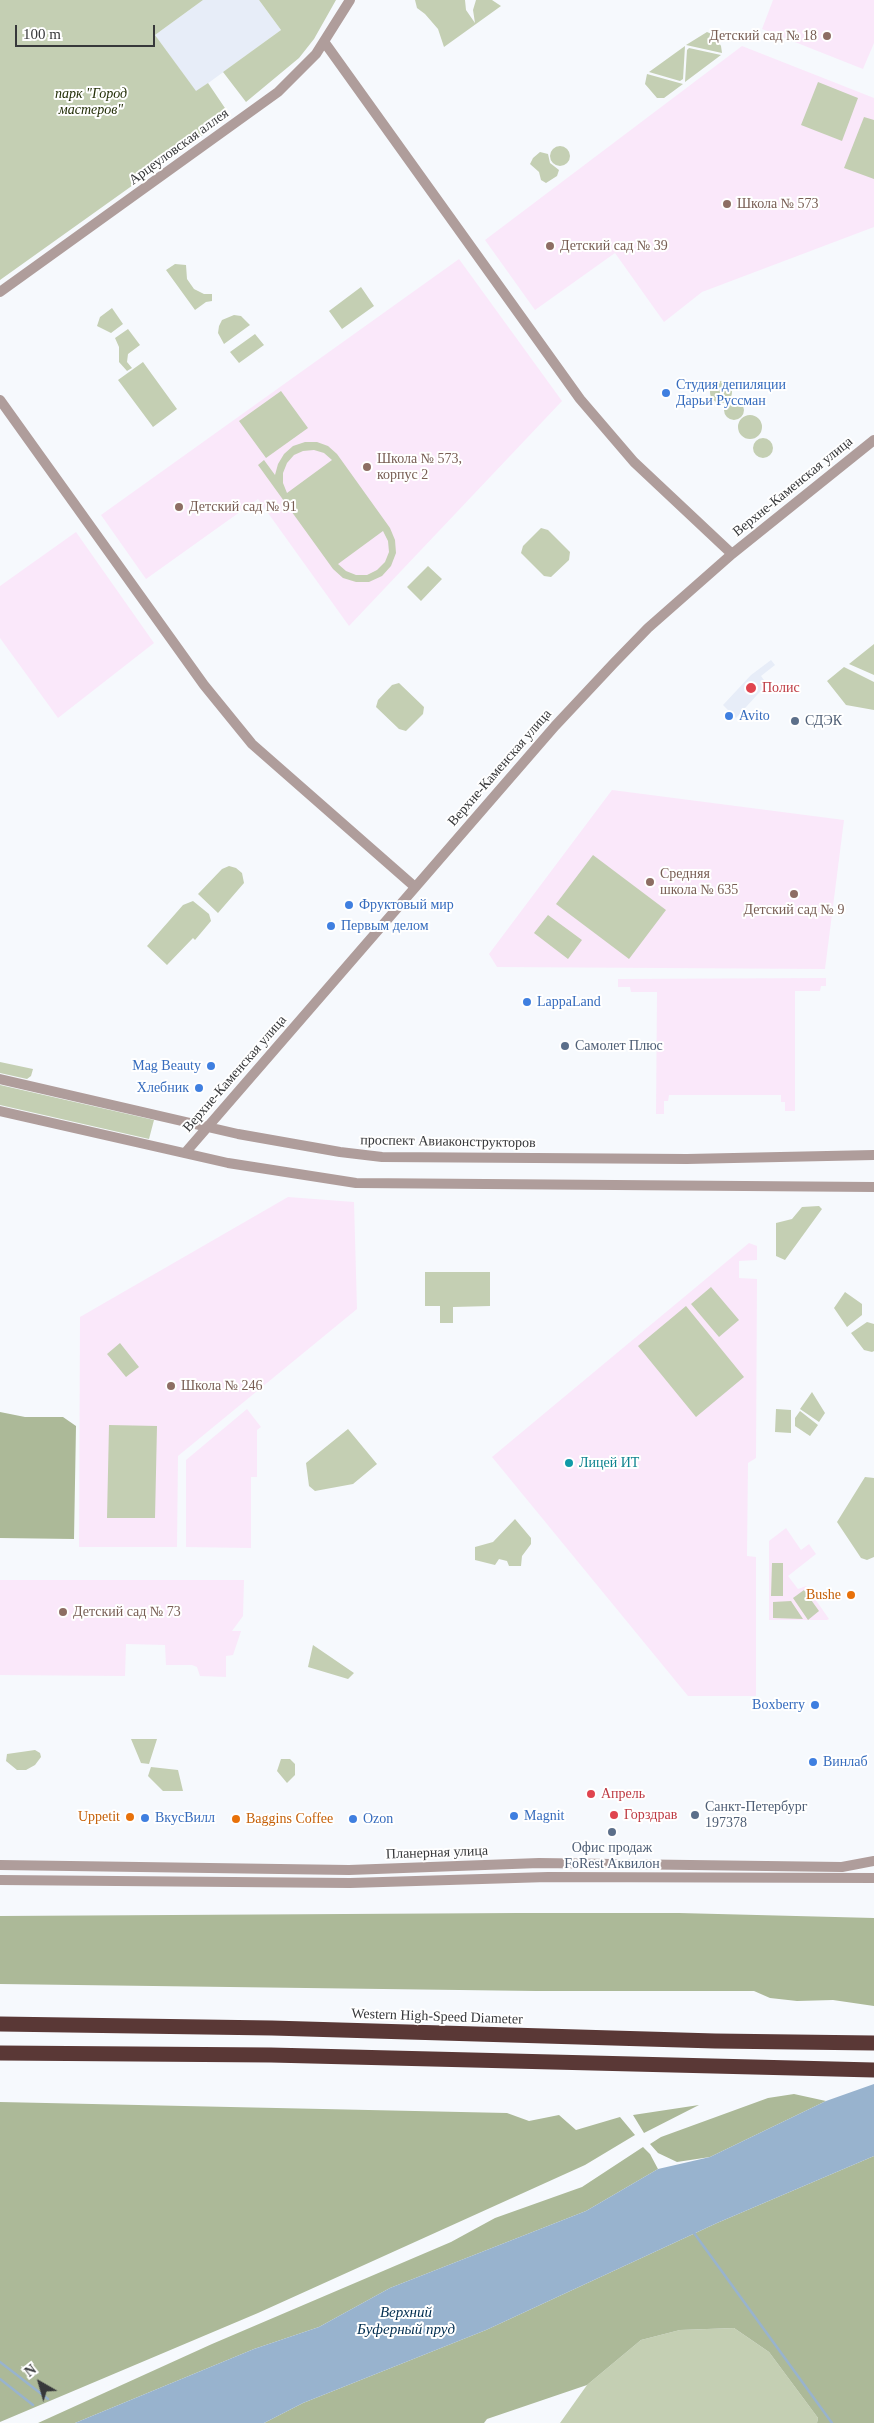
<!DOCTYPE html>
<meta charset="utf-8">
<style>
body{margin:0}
#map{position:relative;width:874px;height:2423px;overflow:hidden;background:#f6f9fd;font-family:Georgia,serif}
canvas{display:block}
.north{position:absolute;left:15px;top:2358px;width:50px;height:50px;-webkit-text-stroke:4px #fff;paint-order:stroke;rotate:322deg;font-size:14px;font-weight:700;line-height:20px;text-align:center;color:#37383a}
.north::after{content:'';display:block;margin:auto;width:18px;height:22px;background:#37383a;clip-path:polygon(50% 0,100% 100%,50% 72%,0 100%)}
.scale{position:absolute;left:15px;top:25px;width:140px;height:22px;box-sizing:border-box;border:2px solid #37383a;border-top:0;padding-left:6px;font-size:15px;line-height:18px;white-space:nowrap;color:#37383a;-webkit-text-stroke:4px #fff;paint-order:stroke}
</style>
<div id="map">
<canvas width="874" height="2423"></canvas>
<div class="north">N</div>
<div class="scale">100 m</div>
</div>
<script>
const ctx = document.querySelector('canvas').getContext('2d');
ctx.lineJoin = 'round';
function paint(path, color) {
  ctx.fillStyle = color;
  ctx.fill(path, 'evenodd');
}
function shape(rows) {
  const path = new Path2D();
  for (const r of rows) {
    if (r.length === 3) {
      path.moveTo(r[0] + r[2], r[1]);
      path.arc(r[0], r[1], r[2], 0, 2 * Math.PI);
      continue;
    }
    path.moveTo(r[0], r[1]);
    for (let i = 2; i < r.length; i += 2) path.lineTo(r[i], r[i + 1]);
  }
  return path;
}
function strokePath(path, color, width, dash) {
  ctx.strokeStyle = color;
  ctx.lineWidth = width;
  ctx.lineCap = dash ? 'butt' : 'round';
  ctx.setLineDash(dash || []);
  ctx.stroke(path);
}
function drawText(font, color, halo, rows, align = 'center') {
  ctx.font = font + ' Georgia,serif';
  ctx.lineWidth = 4;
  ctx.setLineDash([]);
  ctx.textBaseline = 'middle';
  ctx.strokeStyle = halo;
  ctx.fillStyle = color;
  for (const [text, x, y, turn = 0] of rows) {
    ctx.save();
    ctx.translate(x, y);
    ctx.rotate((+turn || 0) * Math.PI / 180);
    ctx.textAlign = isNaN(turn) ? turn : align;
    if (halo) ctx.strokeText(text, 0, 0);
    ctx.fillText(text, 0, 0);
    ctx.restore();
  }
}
paint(shape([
 [203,0,259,0,281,30,196,92,155,35],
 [771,660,775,665,761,676,767,684,736,718,723,705,751,675]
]), '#e7edf8');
paint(shape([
 [773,0,874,0,874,43,863,69,762,29],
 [742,46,874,98,874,227,702,292,664,322,615,253,535,310,485,240],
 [459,259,562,401,349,626,258,499,146,579,101,515],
 [76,532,154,643,58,718,0,638,0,586],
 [612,790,844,820,825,969,497,967,489,954],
 [826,978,826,986,821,986,820,991,795,991,795,1111,785,1111,785,1102,781,1102,781,1095,669,1095,668,1101,664,1101,664,1114,656,1114,657,992,631,992,630,987,618,987,618,979],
 [288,1197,354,1202,357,1309,178,1456,177,1547,79,1547,80,1317],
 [749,1243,757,1246,757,1260,739,1261,739,1278,757,1279,756,1458,748,1463,747,1556,756,1557,756,1696,688,1696,492,1457],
 [247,1409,261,1427,257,1430,257,1477,251,1477,251,1548,186,1547,186,1460],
 [786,1528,801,1550,809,1544,816,1554,788,1576,798,1589,806,1586,829,1619,827,1620,769,1620,769,1541],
 [0,1580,244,1580,243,1616,232,1631,241,1631,233,1655,226,1656,226,1677,200,1676,197,1667,192,1665,166,1665,165,1645,126,1644,125,1676,0,1675]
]), '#fae8fa');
paint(shape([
 [0,0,203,0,155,35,196,91,208,83,229,114,227,118,0,280],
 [259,0,336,0,314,39,299,58,246,102,223,72,281,30],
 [415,0,465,0,466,10,475,23,473,10,476,0,492,0,501,6,444,47,438,29,425,14,417,8],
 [707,32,714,35,721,46,722,53,686,45],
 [685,46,683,79,680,81,649,72],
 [689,48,721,55,685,82,687,50],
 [647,74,683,84,664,98,657,98,645,84],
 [818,82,858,98,842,141,801,125],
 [864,117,874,120,874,179,844,168],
 [560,156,10],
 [540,152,548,154,550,163,559,170,557,176,546,183,541,180,539,172,530,164,533,158],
 [175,264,186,265,187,279,194,289,204,294,212,294,212,301,206,302,195,310,166,270],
 [361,287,374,306,342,329,329,311],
 [112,308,123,324,111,333,97,326,100,317],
 [234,315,241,316,250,325,224,344,218,333,219,326,222,320],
 [128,329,140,345,128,354,127,362,132,368,127,371,119,362,119,347,115,338],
 [255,334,264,345,239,363,230,352],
 [143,362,177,409,153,427,118,380],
 [721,392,11],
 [281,391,308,428,266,458,239,421],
 [734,410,10],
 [750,427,12],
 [763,448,10],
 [305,442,317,442,328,446,337,454,390,528,395,540,396,553,391,566,382,576,369,582,356,582,343,578,333,569,258,465,264,460,275,475,278,464,284,454,293,446],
 [314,450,324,453,332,460,287,493,283,483,283,473,287,463,294,455,303,451],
 [383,531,388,541,389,552,385,562,377,570,367,575,356,575,346,571,338,564],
 [541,528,548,530,570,552,569,560,551,577,544,576,521,553,523,546],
 [428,566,442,579,421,601,407,587],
 [874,644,874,675,849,664],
 [844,667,874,682,874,710,846,705,827,681],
 [399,683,424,707,423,714,406,731,399,729,376,707,378,700,392,685],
 [593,855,666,910,629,959,556,904],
 [229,866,236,868,242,873,244,883,218,913,198,894,222,869],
 [193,901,209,914,211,921,195,940,193,938,167,965,147,946,183,905],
 [548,915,582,940,568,959,534,933],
 [0,1062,33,1069,31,1076,27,1079,0,1073],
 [0,1085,154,1120,149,1139,0,1105],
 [819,1206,822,1209,785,1260,776,1256,776,1223,792,1219,802,1207],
 [425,1272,490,1272,490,1306,453,1307,453,1323,440,1323,440,1306,425,1306],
 [711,1287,739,1320,719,1337,691,1304],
 [845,1292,862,1304,862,1315,847,1327,834,1308],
 [686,1306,744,1377,696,1417,638,1346],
 [867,1322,874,1324,874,1351,872,1352,864,1350,851,1333],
 [120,1343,139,1367,126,1377,107,1354],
 [812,1392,825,1413,819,1422,800,1409],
 [776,1409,791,1410,791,1433,775,1432],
 [800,1411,818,1425,810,1436,795,1426,795,1418],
 [109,1425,157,1426,155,1518,107,1518],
 [348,1429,377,1464,353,1484,315,1491,309,1486,306,1463],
 [865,1477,874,1478,874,1557,867,1560,861,1558,837,1522],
 [515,1519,531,1538,531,1544,522,1556,521,1566,509,1566,507,1561,499,1559,495,1565,475,1560,475,1547,493,1542],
 [772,1563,783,1563,783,1596,771,1596],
 [804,1590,819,1611,808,1620,793,1598],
 [791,1601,803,1619,773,1618,773,1602],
 [313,1645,354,1673,348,1679,308,1667],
 [131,1739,157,1739,149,1764,141,1763],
 [35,1750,40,1753,41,1757,35,1765,26,1770,17,1770,6,1761,7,1754],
 [281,1759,290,1759,295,1764,295,1775,287,1783,277,1771],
 [151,1767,178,1770,183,1791,163,1791,148,1776],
 [734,2328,769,2352,818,2418,817,2423,560,2423,587,2385,641,2340,680,2330]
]), '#c4cfb3');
paint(shape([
 [0,1412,25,1417,63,1417,76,1426,74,1539,0,1538],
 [517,1913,679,1913,874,1918,874,2006,833,2000,797,2001,770,1998,754,1991,536,1991,0,1984,0,1916],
 [794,2094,826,2101,710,2157,677,2162,658,2153,650,2144,661,2137,768,2098],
 [0,2102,507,2113,529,2121,559,2115,576,2130,620,2117,635,2135,585,2165,258,2313,0,2422],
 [699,2105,644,2133,633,2115],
 [643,2147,650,2154,658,2169,586,2211,390,2288,319,2327,254,2349,75,2423,38,2423,212,2344,451,2242,495,2218,582,2187],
 [874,2156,874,2423,817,2423,818,2418,769,2352,734,2328,680,2330,641,2340,587,2385,487,2419,484,2423,264,2423,303,2403,486,2330,717,2223]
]), '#acb998');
paint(shape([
 [874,2084,874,2156,717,2223,486,2330,303,2403,264,2423,75,2423,254,2349,319,2327,390,2288,586,2211,658,2169,710,2157,826,2101]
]), '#98b3ce');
strokePath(shape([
 [694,2233,832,2423],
 [0,2362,48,2399],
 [0,2379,33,2405]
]), '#98b3ce', 2.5);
strokePath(shape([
 [325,43,580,399,634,462,732,554],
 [0,292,278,92,316,54,350,0],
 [0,400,204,685,252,744,415,887],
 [0,1079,238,1134,340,1152,382,1157,687,1159,874,1155],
 [0,1111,228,1163,356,1183,874,1187],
 [185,1153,555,726,614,663,648,628,732,554,874,440],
 [0,1865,349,1870,539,1863,842,1867,874,1861],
 [0,1880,350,1883,548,1877,874,1878]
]), '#af9d9b', 10);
strokePath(shape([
 [0,2024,272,2028,715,2041,874,2043],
 [0,2053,271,2055,874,2070]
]), '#5a3836', 15);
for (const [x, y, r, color] of [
 [827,36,5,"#8d6e63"],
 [727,204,5,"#8d6e63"],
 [550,246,5,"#8d6e63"],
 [666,393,5,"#3f7fe0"],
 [367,467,5,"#8d6e63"],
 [179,507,5,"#8d6e63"],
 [751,688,6,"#e0444e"],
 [729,716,5,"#3f7fe0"],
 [795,721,5,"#5c6f8a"],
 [650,882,5,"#8d6e63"],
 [794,894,5,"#8d6e63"],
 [349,905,5,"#3f7fe0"],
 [331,926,5,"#3f7fe0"],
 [527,1002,5,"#3f7fe0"],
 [565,1046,5,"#5c6f8a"],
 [211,1066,5,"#3f7fe0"],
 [199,1088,5,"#3f7fe0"],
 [171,1386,5,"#8d6e63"],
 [569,1463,5,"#0f9aa8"],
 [851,1595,5,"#e8710a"],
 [63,1612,5,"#8d6e63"],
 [815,1705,5,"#3f7fe0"],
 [813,1762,5,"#3f7fe0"],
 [591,1794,5,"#e0444e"],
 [614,1815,5,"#e0444e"],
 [695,1815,5,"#5c6f8a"],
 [514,1816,5,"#3f7fe0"],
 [130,1817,5,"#e8710a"],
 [145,1818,5,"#3f7fe0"],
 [236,1819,5,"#e8710a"],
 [353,1819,5,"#3f7fe0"],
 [612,1832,5,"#5c6f8a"]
]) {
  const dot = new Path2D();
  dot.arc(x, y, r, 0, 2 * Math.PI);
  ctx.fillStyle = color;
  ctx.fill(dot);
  strokePath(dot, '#fff', 2);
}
drawText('14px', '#785e54', '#fff', [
 ["Детский сад № 18",817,36,"right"],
 ["Школа № 573",737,204],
 ["Детский сад № 39",560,246],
 ["Школа № 573,",377,459],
 ["корпус 2",377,475],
 ["Детский сад № 91",189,507],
 ["Средняя",660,874],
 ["школа № 635",660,890],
 ["Детский сад № 9",794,910,"center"],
 ["Школа № 246",181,1386],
 ["Детский сад № 73",73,1612]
], 'left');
drawText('italic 14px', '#222e06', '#fff', [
 ["парк \"Город",91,94],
 ["мастеров\"",91,110]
]);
drawText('14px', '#37383a', '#fff', [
 ["Арцеуловская аллея",179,147,-36],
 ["Верхне-Каменская улица",793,487,-39],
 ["Верхне-Каменская улица",500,768,-49],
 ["Верхне-Каменская улица",235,1074,-49],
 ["проспект Авиаконструкторов",448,1142,1],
 ["Планерная улица",437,1853,-2],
 ["Western High-Speed Diameter",437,2017,2]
]);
drawText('14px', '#366cbe', '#fff', [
 ["Студия депиляции",676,385],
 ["Дарьи Руссман",676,401],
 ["Avito",739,716],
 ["Фруктовый мир",359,905],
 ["Первым делом",341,926],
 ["LappaLand",537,1002],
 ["Mag Beauty",201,1066,"right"],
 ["Хлебник",189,1088,"right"],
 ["Boxberry",805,1705,"right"],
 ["Винлаб",823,1762],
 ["Magnit",524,1816],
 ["ВкусВилл",155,1818],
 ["Ozon",363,1819]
], 'left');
drawText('14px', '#be3a42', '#fff', [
 ["Полис",762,688],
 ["Апрель",601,1794],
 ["Горздрав",624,1815]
], 'left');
drawText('14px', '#4e5e75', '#fff', [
 ["СДЭК",805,721],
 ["Самолет Плюс",575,1046],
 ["Санкт-Петербург",705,1807],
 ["197378",705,1823],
 ["Офис продаж",612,1848,"center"],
 ["FoRest Аквилон",612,1864,"center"]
], 'left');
drawText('14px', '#0d838f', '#fff', [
 ["Лицей ИТ",579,1463]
], 'left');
drawText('14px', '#c56008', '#fff', [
 ["Bushe",841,1595],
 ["Uppetit",120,1817],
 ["Baggins Coffee",246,1819,"left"]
], 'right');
drawText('italic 15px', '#002d4f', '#fff', [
 ["Верхний",406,2313],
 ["Буферный пруд",406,2330]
]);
</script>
